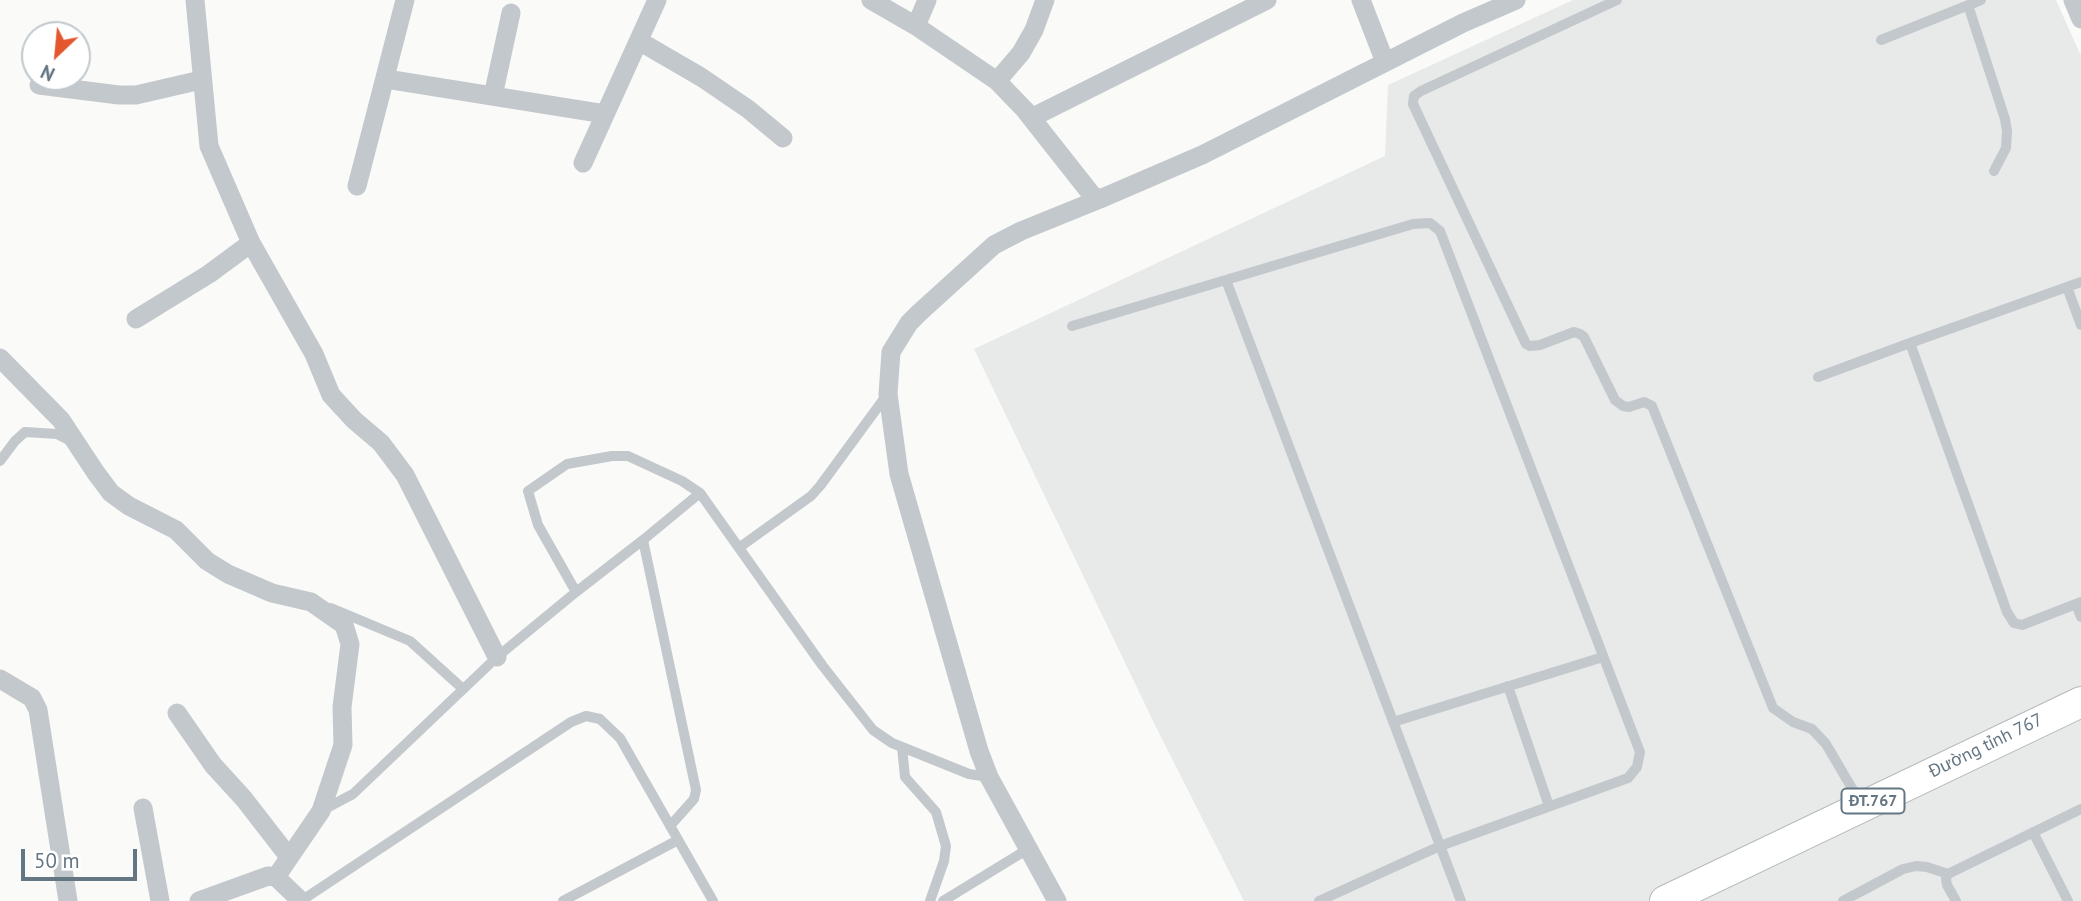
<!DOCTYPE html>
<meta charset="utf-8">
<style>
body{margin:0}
#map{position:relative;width:2081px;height:901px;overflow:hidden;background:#fafaf8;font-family:"PT Sans",sans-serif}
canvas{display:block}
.north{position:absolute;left:21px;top:21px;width:70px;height:70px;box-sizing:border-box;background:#fff;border:2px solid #c1c8cd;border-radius:50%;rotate:206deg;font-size:19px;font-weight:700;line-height:28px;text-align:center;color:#657683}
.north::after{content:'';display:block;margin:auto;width:24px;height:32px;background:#e4572e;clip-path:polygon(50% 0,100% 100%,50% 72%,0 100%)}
.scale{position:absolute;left:21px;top:849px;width:116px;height:32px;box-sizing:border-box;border:4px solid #657683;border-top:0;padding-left:9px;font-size:21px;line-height:24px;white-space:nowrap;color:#657683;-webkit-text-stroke:5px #fff;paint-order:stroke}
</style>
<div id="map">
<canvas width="2081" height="901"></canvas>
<div class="north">N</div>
<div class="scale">50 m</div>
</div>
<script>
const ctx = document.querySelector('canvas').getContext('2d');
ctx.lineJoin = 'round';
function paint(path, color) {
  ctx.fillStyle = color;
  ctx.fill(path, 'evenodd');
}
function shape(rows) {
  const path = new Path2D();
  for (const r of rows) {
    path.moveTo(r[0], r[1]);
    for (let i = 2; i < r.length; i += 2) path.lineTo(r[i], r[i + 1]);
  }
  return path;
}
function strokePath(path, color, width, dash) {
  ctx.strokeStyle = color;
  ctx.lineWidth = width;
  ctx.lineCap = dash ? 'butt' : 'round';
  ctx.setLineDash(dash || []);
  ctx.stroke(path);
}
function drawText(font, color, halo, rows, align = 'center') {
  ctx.font = font + ' "PT Sans",sans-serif';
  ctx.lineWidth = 7;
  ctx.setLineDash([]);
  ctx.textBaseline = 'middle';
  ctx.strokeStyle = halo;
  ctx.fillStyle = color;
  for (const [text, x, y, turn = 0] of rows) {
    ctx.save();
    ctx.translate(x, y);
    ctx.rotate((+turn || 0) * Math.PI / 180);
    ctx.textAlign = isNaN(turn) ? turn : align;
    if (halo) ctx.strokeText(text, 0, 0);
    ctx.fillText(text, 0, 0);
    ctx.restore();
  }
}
paint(shape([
 [1573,0,2056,0,2081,56,2081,901,1244,901,1156,727,974,349,1385,156,1388,85]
]), '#e8e9e9');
const primary = shape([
 [1665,901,2081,702]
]);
strokePath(primary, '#b5babe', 32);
strokePath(shape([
 [1617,0,1421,91,1414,96,1413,104,1526,344,1530,346,1540,345,1574,332,1580,334,1584,337,1615,400,1623,406,1629,407,1644,402,1652,406,1773,708,1793,722,1812,729,1826,744,1860,802],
 [1968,5,2005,119,2007,131,2006,148,1994,171],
 [1881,40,1981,0],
 [1226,280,1461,901],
 [2067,287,2081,325],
 [1072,326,1413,224,1430,223,1440,231,1640,752,1637,767,1628,778,1440,846,1319,901],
 [1910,343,2081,282],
 [1818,377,1910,343,2007,612,2014,623,2022,625,2076,604],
 [0,461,15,441,25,432,57,434,71,441],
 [740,547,811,496,820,486,886,396],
 [576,592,538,525,528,491,567,464,612,456,628,456,682,481,700,493,822,665,873,730,892,743,969,774,989,777],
 [2081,602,2076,604,2081,617],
 [331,608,410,641,463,689],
 [1508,686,1549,806],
 [1393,722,1603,657],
 [902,747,905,777,936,812,946,846,944,861,930,901],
 [321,811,353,794,497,657,576,592,643,540],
 [670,826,694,799,696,790,643,540,700,493],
 [2033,832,2068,901],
 [301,901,571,722,586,716,600,719,620,738,713,901],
 [563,901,678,840],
 [943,901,1028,849],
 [1843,901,1903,869,1916,866,1927,867,1948,874],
 [1956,901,1947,885,1946,879,1948,874,2081,809]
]), '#c3c8cc', 10);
strokePath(shape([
 [195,0,209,146,251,243,314,354,331,395,354,420,381,443,405,475,497,657],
 [871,0,916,26,997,81,1025,110,1092,195,1100,199,1202,155,1463,23,1516,0],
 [1361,0,1385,62],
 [2073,0,2081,19],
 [916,26,927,0],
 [639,41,701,77,748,109,783,138],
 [386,79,605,114],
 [997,81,1021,53,1034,30,1045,0],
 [39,85,119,95,136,95,201,80],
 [493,96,511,13],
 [1031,118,1267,0],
 [583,163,657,0],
 [357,186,405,0],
 [136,319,209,274,251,243],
 [0,358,61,420,96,473,111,493,129,506,176,530,207,561,228,574,272,593,311,602,344,625,350,644,342,707,343,745,321,811,276,877],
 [0,679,32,698,38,710,68,901],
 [177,713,213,765,244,799,289,857],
 [143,808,160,901],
 [199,901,268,876,276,877,301,901],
 [1057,901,989,777,979,751,899,474,888,394,891,352,909,323,919,313,994,245,1021,231,1100,199]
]), '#c3c8cc', 19);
strokePath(primary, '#fff', 30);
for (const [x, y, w] of [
 [1873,801,63]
]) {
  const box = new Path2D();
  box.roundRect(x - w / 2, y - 12.5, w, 25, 5);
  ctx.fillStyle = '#fff';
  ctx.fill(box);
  strokePath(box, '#657683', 2);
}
drawText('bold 16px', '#657683', null, [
 ["ĐT.767",1873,801]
]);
drawText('18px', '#657683', '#fff', [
 ["Đường tỉnh 767",1986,746,-26]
]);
</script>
